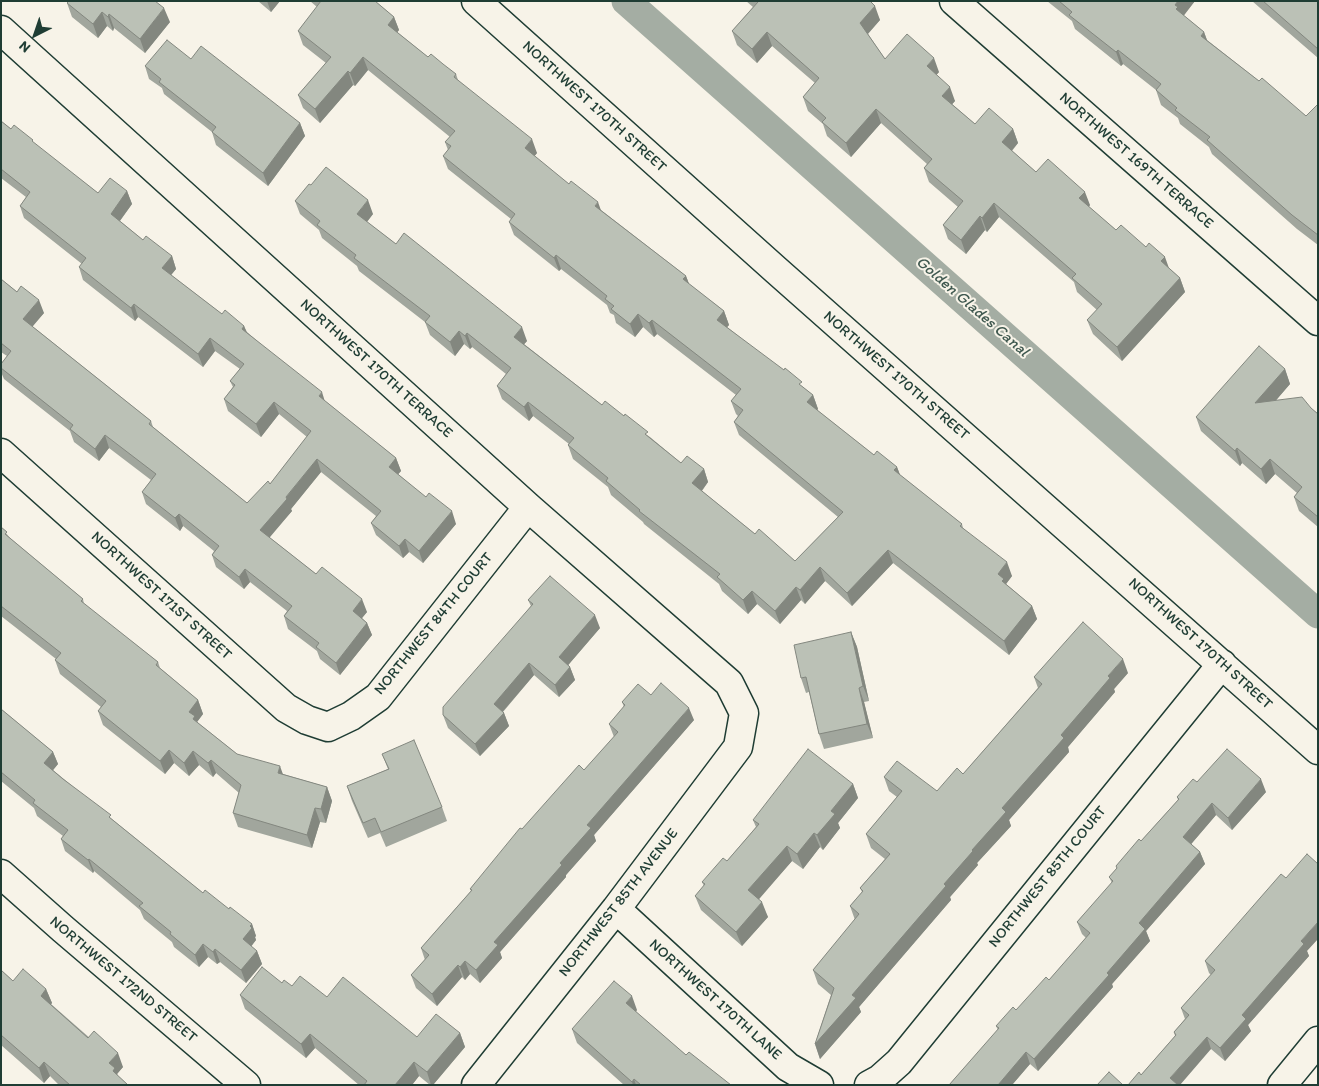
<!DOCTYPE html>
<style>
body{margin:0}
#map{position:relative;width:1319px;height:1086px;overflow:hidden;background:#f7f3e8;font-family:Itim,sans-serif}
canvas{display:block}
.frame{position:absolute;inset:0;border:2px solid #1f3d34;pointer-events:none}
.north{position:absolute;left:10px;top:10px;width:50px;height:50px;-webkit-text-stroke:4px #f7f3e8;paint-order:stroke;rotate:221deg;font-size:14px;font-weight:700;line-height:20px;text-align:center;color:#1f3d34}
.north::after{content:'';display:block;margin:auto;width:18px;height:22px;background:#1f3d34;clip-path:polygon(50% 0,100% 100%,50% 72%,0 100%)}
</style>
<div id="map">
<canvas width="1319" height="1086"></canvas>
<div class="frame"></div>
<div class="north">N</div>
</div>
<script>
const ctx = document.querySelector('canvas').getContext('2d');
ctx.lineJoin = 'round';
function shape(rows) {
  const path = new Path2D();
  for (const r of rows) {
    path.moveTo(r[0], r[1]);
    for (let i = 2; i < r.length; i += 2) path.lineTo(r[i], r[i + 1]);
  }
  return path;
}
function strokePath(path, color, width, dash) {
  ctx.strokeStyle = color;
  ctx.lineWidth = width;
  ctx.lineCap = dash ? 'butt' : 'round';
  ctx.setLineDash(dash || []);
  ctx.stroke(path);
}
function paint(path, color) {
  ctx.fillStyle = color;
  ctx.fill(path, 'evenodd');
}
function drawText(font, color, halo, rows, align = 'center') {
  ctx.font = font + ' Itim,sans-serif';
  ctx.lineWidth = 4;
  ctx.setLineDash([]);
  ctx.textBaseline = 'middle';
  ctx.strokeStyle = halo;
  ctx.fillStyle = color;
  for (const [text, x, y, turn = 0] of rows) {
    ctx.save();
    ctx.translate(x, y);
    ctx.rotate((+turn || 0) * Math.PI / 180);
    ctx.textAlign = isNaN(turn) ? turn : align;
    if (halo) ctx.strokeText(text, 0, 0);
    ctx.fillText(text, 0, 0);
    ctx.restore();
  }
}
strokePath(shape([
 [626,1,1318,614]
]), '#a4ada3', 29);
const minor = shape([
 [476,1,776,270,1318,750],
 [954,1,1318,321],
 [1,30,528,507,729,683,744,713,738,747,616,909,476,1085],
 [1,453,286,708,307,720,328,727,351,716,378,697,528,507],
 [1,874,63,929,246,1085],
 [616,909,788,1067,819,1085],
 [869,1085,880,1079,899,1062,1222,664],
 [1282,1085,1318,1041]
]);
strokePath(minor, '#1f3d34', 31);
strokePath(minor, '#f7f3e8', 28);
paint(shape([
 [258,1,280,1,271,12],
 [310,1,375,1,394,17,399,30,397,32,428,57,456,74,458,80,537,153,534,156,601,210,686,276,689,284,724,311,729,325,727,327,813,395,818,409,817,410,874,455,897,467,900,475,962,524,963,528,1012,576,1006,584,1032,606,1037,619,1009,655,893,563,852,606,825,581,805,604,801,600,780,624,757,604,748,614,722,591,719,584,644,524,643,522,611,495,608,487,573,459,568,445,569,444,533,416,529,421,502,399,497,386,506,374,472,347,470,349,464,344,455,356,430,335,425,322,359,271,357,266,322,238,319,230,300,214,295,201,311,185,373,214,367,222,396,244,527,341,524,344,602,405,650,437,681,463,704,469,708,482,702,491,755,534,795,561,838,517,739,435,734,422,738,416,736,414,731,401,736,395,657,334,654,337,643,327,635,337,616,323,614,315,610,313,607,305,561,269,559,271,514,235,509,222,511,219,448,169,443,156,448,150,445,142,450,137,368,70,355,86,353,85,320,123,303,108,298,95,326,63,303,45,298,31,317,7],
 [746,1,870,1,880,20,868,34,885,59,939,72,936,75,955,101,952,104,975,124,1013,129,1018,143,1012,151,1036,172,1090,205,1089,207,1116,230,1168,267,1180,278,1185,292,1122,361,1093,334,1087,320,1097,310,1077,292,1074,282,999,217,987,232,985,230,966,254,948,239,943,225,958,207,929,182,924,168,927,164,881,123,851,157,827,136,823,124,808,111,803,97,815,83,772,46,757,63,737,45,732,31,753,7],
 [1047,1,1195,1,1183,15,1204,32,1207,40,1259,81,1306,116,1318,104,1318,245,1297,229,1212,154,1209,147,1180,124,1178,118,1161,105,1156,90,1123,64,1121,66,1075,29,1072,21],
 [1252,1,1318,1,1318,58],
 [67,3,170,22,145,53,114,28,113,31,107,26,98,38,72,17],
 [191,59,300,123,305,136,268,186,216,145,212,132,164,94,162,88,149,79,145,66],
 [1,121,11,129,34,144,98,193,127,191,132,204,120,221,143,240,172,256,176,269,171,275,222,314,244,326,247,332,325,401,396,458,401,471,398,474,456,524,423,563,409,552,403,558,376,535,371,523,376,516,321,472,291,509,292,511,269,537,316,574,367,612,362,618,367,623,372,635,340,675,320,659,317,651,288,629,284,616,287,611,250,582,244,589,216,567,212,555,214,551,183,526,180,531,146,504,142,492,151,480,109,448,99,461,74,442,70,431,4,379,1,372,1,364,7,356,1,352,1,279,44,313,32,326,151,421,153,427,247,503,270,484,307,437,279,414,261,437,228,411,224,399,233,387,230,381,240,369,215,351,203,367,138,317,135,321,83,280,79,267,82,264,24,218,20,206,26,197,1,178],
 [1285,369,1290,384,1275,401,1311,408,1318,414,1318,527,1299,511,1294,497,1297,493,1275,474,1266,484,1242,463,1240,466,1201,431,1196,417],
 [1,527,10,538,83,599,84,604,158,662,160,668,198,700,203,714,197,722,237,754,283,774,327,787,332,801,326,823,320,822,312,848,238,827,233,813,239,793,216,773,213,777,199,765,189,776,174,763,165,774,103,725,98,711,101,707,60,674,55,660,56,659,1,616],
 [528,600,600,628,568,665,570,667,575,680,559,697,534,675,503,712,504,713,509,726,480,756,448,728,443,715,531,606],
 [851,632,857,647,869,701,864,702,873,738,824,749,819,734,809,692,806,693,801,678],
 [1128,673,1114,689,1115,692,1068,747,1069,752,1009,820,1011,826,977,863,978,865,950,897,951,900,859,1007,861,1012,820,1059,815,1044,831,995,818,984,813,970,855,920,850,906,862,892,860,888,885,859,871,848,866,834,897,797,889,791,884,777,937,791,963,774,1038,688,1034,677],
 [651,695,694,720,594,835,596,841,566,875,566,877,500,952,502,958,480,983,470,974,465,980,462,977,437,1006,416,988,411,975,425,960,421,948,471,891,470,889,522,829,584,770,614,737,609,724,624,707,622,702],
 [1,709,53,752,58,764,53,770,113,820,203,893,252,924,256,936,255,937,256,940,251,946,257,951,262,964,246,983,220,962,217,964,208,957,199,967,174,947,172,942,144,919,140,910,94,871,93,873,65,851,61,839,63,836,37,816,34,808,1,781],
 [382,754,442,807,447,821,386,847,380,833,368,838,352,801,347,786,388,769],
 [1197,782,1266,792,1232,830,1216,815,1191,844,1200,852,1205,864,1146,931,1150,941,1112,984,1113,987,1038,1071,1030,1064,1012,1085,949,1085,998,1030,996,1026,1016,1010,1049,980,1086,938,1082,934,1077,922,1112,883,1109,877,1117,869,1116,866,1141,841,1178,800,1177,797],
 [853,784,858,798,838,823,840,828,823,850,820,847,803,869,792,861,758,899,768,917,742,946,701,910,695,896,704,886,702,882,727,861,756,827,753,820],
 [1307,951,1309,956,1248,1025,1251,1031,1225,1061,1211,1049,1141,1075,1175,1036,1174,1032,1185,1019,1181,1008,1211,975,1209,973,1205,961],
 [1,970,13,981,46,989,52,1003,51,1004,123,1067,117,1074,118,1076,128,1085,59,1085,50,1076,44,1083,1,1045],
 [282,983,327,997,417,1037,460,1033,465,1047,433,1085,430,1085,419,1076,412,1085,359,1085,315,1048,306,1058,245,1009,240,995],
 [637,1010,636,1012,686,1055,731,1085,624,1085,577,1043,572,1029]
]), '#a1a69d');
paint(shape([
 [267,1,280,1,271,12],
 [1178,1,1195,1,1182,18,1176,9,1175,5],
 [875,6,880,20,865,37,860,23],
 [164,8,170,22,145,53,140,39],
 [102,12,107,26,98,38,93,24],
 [109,14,114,28,113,31,108,17],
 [394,17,399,30,393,38,388,25],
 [767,32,772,46,757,63,752,49],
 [1204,32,1209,46,1201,36],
 [1118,50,1123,64,1121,66,1116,52],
 [363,57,368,70,355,86,350,73],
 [934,58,939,72,932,80,927,66],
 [348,71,353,85,320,123,315,109],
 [950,87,955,101,947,110,942,96],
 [876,109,881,123,851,157,846,143],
 [300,123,305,136,268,186,263,173],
 [1013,129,1018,143,1007,156,1002,142],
 [532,139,537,153,530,162,525,148],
 [127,191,132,204,116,226,111,214],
 [1085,192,1090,205,1084,212,1079,198],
 [368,200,373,214,362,228,357,214],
 [598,202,603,216,595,206],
 [994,203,999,217,987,232,982,218],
 [980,216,985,230,966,254,961,240],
 [556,255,561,269,559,271,554,258],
 [172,256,176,269,167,280,162,268],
 [1165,257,1170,271,1161,261],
 [686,276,691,289,683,279],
 [1180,278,1185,292,1122,361,1117,347],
 [39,300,44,313,28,332,23,319],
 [134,304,138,317,135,321,131,308],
 [724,311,729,325,722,333,717,320],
 [638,314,643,327,635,337,630,324],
 [652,320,657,334,654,337,649,323],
 [244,326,249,338,242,329],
 [522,327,527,341,519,350,514,337],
 [459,331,464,344,455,356,450,342],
 [467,333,472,347,470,349,465,336],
 [210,338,215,351,203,367,198,354],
 [1285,369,1290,384,1261,418,1255,403],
 [322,392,326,405,319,396],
 [813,395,818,409,812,416,807,402],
 [274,402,279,414,261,437,256,424],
 [528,402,533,416,529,421,524,407],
 [105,435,109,448,99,461,95,449],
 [1237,448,1242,463,1240,466,1235,451],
 [396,458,401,471,394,479,389,467],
 [317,459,321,472,291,509,292,511,265,543,260,530],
 [1270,459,1275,474,1266,484,1261,469],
 [897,467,902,480,894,470],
 [704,469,708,482,697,497,692,483],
 [452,511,456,524,423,563,419,551],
 [179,514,183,526,180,531,175,518],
 [405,539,409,552,403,558,399,546],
 [888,550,893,563,852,606,847,593],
 [1007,562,1012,576,1006,584,1006,595,998,574],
 [820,567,825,581,805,604,800,590],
 [245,569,250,582,244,589,239,577],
 [796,587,801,600,780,624,775,611],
 [752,591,757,604,748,614,743,600],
 [362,599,367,612,357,624,353,611],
 [1032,606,1037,619,1009,655,1004,641],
 [595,615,600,628,564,670,559,657],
 [367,623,372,635,340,675,336,663],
 [851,632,857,647,869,701,863,686],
 [1123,659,1128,673,1114,689,1115,692,1068,747,1069,752,1009,820,1011,826,977,863,978,865,950,897,951,900,859,1007,861,1012,820,1059,815,1044,852,995,944,884,972,850,1002,808,1108,676],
 [529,663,534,675,498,717,494,704],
 [570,667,575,680,559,697,555,685],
 [859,688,864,702,873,738,867,724],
 [198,700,203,714,197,722,200,730,189,712],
 [689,708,694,720,594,835,596,841,566,875,566,877,500,952,502,958,480,983,476,970,494,942,560,863,587,825],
 [504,713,509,726,480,756,475,744],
 [169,750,174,763,165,774,160,761],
 [193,751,199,765,189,776,184,763],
 [53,752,58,764,49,775,44,763],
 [211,760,216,773,213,777,208,763],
 [280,766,285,780,278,773],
 [1261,779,1266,792,1232,830,1228,818],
 [853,784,858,798,838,823,840,828,823,850,817,835,831,811],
 [327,787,332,801,326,823,321,809],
 [1212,803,1216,815,1187,849,1183,837],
 [315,808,320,822,312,848,307,835],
 [814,833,820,847,803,869,797,854],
 [787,846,792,861,754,905,748,890],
 [1200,852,1205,864,1146,931,1150,941,1112,984,1113,987,1038,1071,1034,1059,1107,973,1139,923],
 [89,859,94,871,93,873,88,860],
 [762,902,768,917,742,946,736,932],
 [1318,922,1318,939,1307,951,1309,956,1248,1025,1251,1031,1225,1061,1220,1048,1242,1015,1301,941],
 [252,924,256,936,255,937,256,940,247,952,243,939],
 [203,944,208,957,199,967,195,955],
 [215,949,220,962,217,964,213,952],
 [257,951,262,964,246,983,241,970],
 [465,961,470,974,465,980,460,967],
 [458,965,462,977,437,1006,432,994],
 [46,989,52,1003,46,1010,41,996],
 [632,996,637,1010,631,1017,626,1003],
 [460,1033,465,1047,433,1085,431,1085,427,1072],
 [310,1034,315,1048,306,1058,301,1044],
 [1207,1037,1211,1049,1180,1085,1173,1085,1170,1078],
 [1026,1052,1030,1064,1012,1085,998,1085],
 [118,1053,123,1067,117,1074,121,1083,119,1085,109,1063],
 [44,1062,50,1076,44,1083,39,1068],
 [414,1062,419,1076,412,1085,395,1085],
 [634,1079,636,1085,633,1085,632,1082]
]), '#83877f');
const building = shape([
 [69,1,155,1,164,8,140,39,109,14,108,17,102,12,93,24,67,3,69,1],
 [321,1,375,1,394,17,388,25,428,57,431,54,443,64,456,74,454,77,532,139,525,148,569,184,571,181,598,202,595,206,686,276,683,279,724,311,717,320,784,370,785,368,802,382,799,384,813,395,807,402,874,455,877,451,897,467,894,470,962,524,960,526,1007,562,998,574,1004,579,1002,581,1032,606,1004,641,888,550,847,593,820,567,800,590,796,587,775,611,752,591,743,600,717,577,720,574,639,511,640,510,606,481,608,478,568,445,574,438,528,402,524,407,497,386,511,368,467,333,465,336,459,331,450,342,425,322,430,316,354,258,356,255,317,225,320,221,295,201,309,184,311,185,326,167,368,200,357,214,396,244,404,233,522,327,514,337,602,405,605,401,624,416,625,414,648,432,645,434,681,463,687,456,704,469,692,483,755,534,759,529,795,561,843,512,734,422,743,410,731,401,741,389,652,320,649,323,638,314,630,324,611,309,614,306,605,299,607,296,556,255,554,258,509,222,515,214,443,156,451,146,445,142,455,131,363,57,350,73,348,71,315,109,298,95,331,57,298,31,321,1],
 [757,1,870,1,875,6,860,23,885,59,907,34,934,58,927,66,950,87,942,96,975,124,989,108,1013,129,1002,142,1036,172,1048,159,1085,192,1079,198,1116,230,1121,225,1146,247,1149,243,1165,257,1161,261,1180,278,1117,347,1087,320,1102,304,1072,278,1076,274,994,203,982,218,980,216,961,240,943,225,963,201,924,168,932,159,876,109,846,143,822,122,826,118,803,97,819,78,767,32,752,49,732,31,758,2,757,1],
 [1059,1,1178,1,1175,5,1178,7,1176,9,1204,32,1201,36,1259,81,1262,78,1306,116,1318,104,1318,235,1292,215,1207,140,1210,137,1175,110,1177,108,1156,90,1161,84,1118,50,1116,52,1069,15,1072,12,1059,1],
 [1263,1,1318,1,1318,49,1263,1],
 [167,40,191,59,201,46,300,123,263,173,212,132,216,127,159,82,161,79,145,66,167,40],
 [1,121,11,129,14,125,33,140,32,141,98,193,110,178,127,191,111,214,143,240,146,236,172,256,162,268,222,314,225,310,244,326,242,329,322,392,319,396,396,458,389,467,426,497,429,493,452,511,419,551,405,539,399,546,371,523,381,511,317,459,286,497,287,499,260,530,316,574,322,567,362,599,353,611,367,623,336,663,316,647,319,643,284,616,292,606,245,569,239,577,212,555,219,546,179,514,175,518,142,492,156,474,105,435,95,449,70,429,73,425,1,368,1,364,11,351,1,343,1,279,17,292,21,286,39,300,23,319,151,421,149,424,247,503,268,481,270,484,311,431,274,402,256,424,224,399,235,385,230,381,244,364,210,338,198,354,134,304,131,308,79,267,86,258,20,206,30,192,1,169,1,121],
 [1259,346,1285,369,1255,403,1302,397,1311,408,1318,414,1318,517,1294,497,1302,487,1270,459,1261,469,1237,448,1235,451,1196,417,1259,346],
 [1,527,7,532,5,534,83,599,81,601,158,662,156,665,198,700,189,712,195,716,193,719,237,754,280,766,278,773,327,787,321,809,315,808,307,835,233,813,241,785,211,760,208,763,193,751,184,763,169,750,160,761,98,711,106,701,55,660,61,653,1,606,1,527],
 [550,576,595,615,559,657,570,667,555,685,529,663,494,704,504,713,475,744,443,715,443,707,533,604,528,600,550,576],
 [1083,622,1123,659,1108,676,1110,678,1061,735,1064,738,1002,808,1006,812,972,850,973,851,944,884,946,886,852,995,856,998,815,1044,834,988,813,970,859,914,850,906,863,891,860,888,890,854,866,834,902,791,884,777,897,761,937,791,957,768,963,774,1042,684,1034,677,1083,622],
 [851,632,863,686,859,688,867,724,819,734,806,677,801,678,794,645,851,632],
 [661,683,689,708,587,825,591,828,560,863,562,865,494,942,498,945,476,970,465,961,460,967,458,965,432,994,411,975,429,955,421,948,472,890,470,889,520,828,522,829,579,765,584,770,618,732,609,724,625,705,622,702,638,684,651,695,661,683],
 [1,709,53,752,44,763,63,779,111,815,109,817,203,893,205,890,229,909,230,907,252,924,250,926,252,928,243,939,257,951,241,970,215,949,213,952,203,944,195,955,170,934,171,932,139,906,143,903,89,859,88,860,61,839,68,830,33,803,35,800,1,772,1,709],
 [414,740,442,807,381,832,375,818,363,823,347,786,389,769,382,754,414,740],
 [808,749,853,784,831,811,835,814,817,835,814,833,797,854,787,846,748,890,762,902,736,932,695,896,705,884,702,882,723,858,727,861,759,824,753,820,808,749],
 [1227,749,1261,779,1228,818,1212,803,1183,837,1200,852,1139,923,1145,929,1107,973,1109,975,1034,1059,1026,1052,998,1085,949,1085,999,1028,996,1026,1013,1007,1016,1010,1046,977,1049,980,1090,933,1077,922,1113,881,1109,877,1117,868,1116,866,1139,839,1141,841,1179,799,1177,797,1193,779,1197,782,1227,749],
 [1307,854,1318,864,1318,922,1301,941,1304,944,1242,1015,1246,1019,1220,1048,1207,1037,1170,1078,1178,1085,1128,1085,1139,1072,1141,1075,1176,1035,1174,1032,1189,1015,1181,1008,1215,970,1205,961,1281,874,1286,878,1307,854],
 [262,967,282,983,284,980,292,986,300,976,327,997,343,977,417,1037,436,1014,460,1033,427,1072,414,1062,395,1085,364,1085,367,1081,310,1034,301,1044,240,995,262,967],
 [23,969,46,989,41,996,88,1038,94,1031,118,1053,109,1063,115,1068,113,1071,128,1085,70,1085,44,1062,39,1068,1,1035,1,970,13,981,23,969],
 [614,981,632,996,626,1003,686,1055,689,1052,731,1085,641,1085,634,1079,632,1082,572,1029,614,981],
 [1109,1072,1123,1085,1097,1085,1109,1072]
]);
paint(building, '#bbc1b6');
strokePath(building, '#83877f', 1);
drawText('15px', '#1f3d34', '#f7f3e8', [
 ["NORTHWEST 170TH STREET",594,107,42],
 ["NORTHWEST 169TH TERRACE",1136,161,41],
 ["NORTHWEST 170TH TERRACE",376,369,42],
 ["NORTHWEST 170TH STREET",896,376,41],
 ["NORTHWEST 171ST STREET",161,596,42],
 ["NORTHWEST 84TH COURT",434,624,-51],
 ["NORTHWEST 170TH STREET",1200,644,42],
 ["NORTHWEST 85TH COURT",1048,877,-51],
 ["NORTHWEST 85TH AVENUE",619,903,-52],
 ["NORTHWEST 172ND STREET",123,980,40],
 ["NORTHWEST 170TH LANE",715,1000,42]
]);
drawText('italic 16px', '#405950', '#f7f3e8', [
 ["Golden Glades Canal",972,307,41]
]);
</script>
